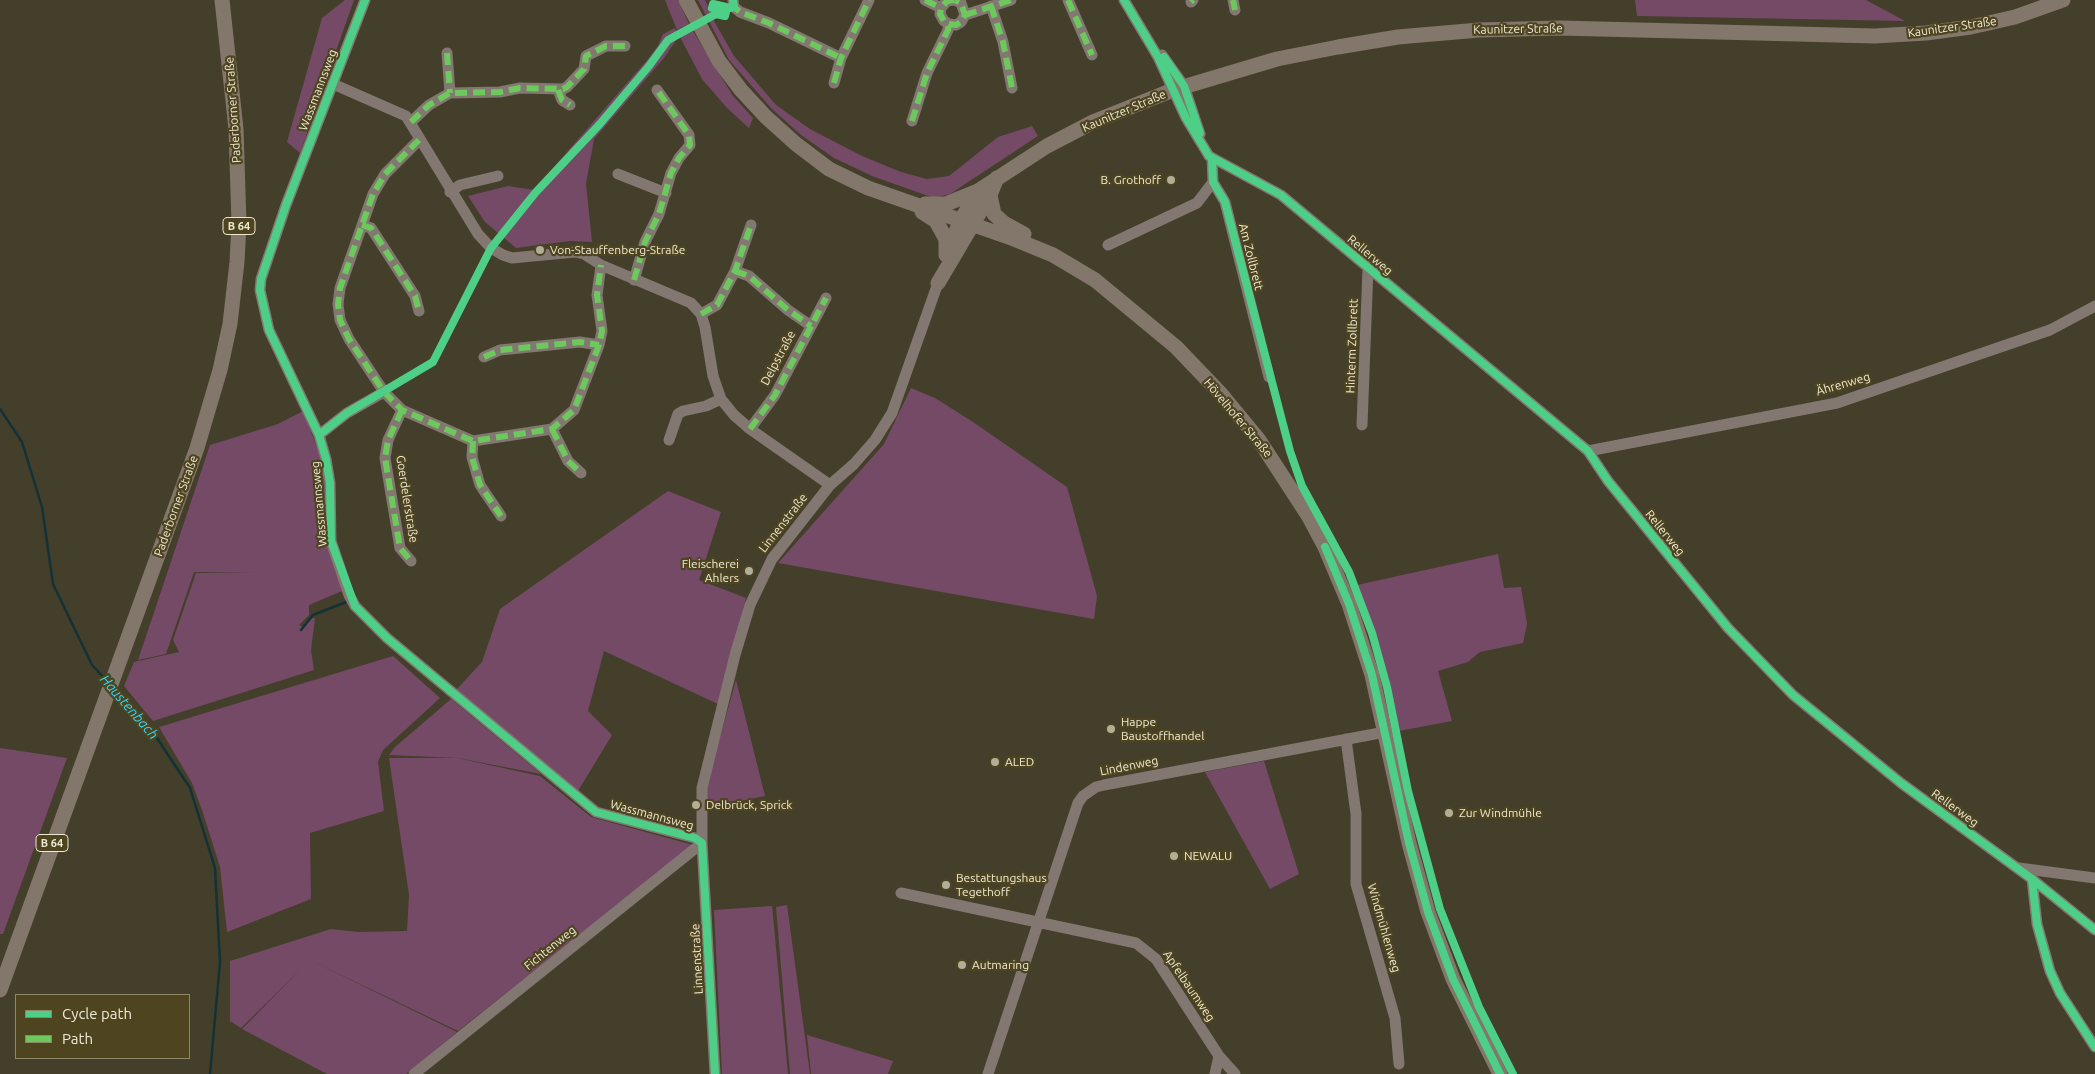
<!DOCTYPE html>
<meta charset="utf-8">
<style>
body{margin:0}
#map{position:relative;width:2095px;height:1074px;overflow:hidden;background:#443f2a;font-family:Ubuntu,sans-serif}
canvas{display:block}
.legend{position:absolute;left:15px;top:994px;width:175px;height:65px;box-sizing:border-box;background:#4e4520;border:1px solid #8e8768;margin:0;padding:6px 9px;list-style:none;font-size:15px;color:#eee9d5}
.legend li{display:flex;align-items:center;gap:10px;height:25px}
.legend b{width:25px;border:1px solid #8e8768}
</style>
<div id="map">
<canvas width="2095" height="1074"></canvas>
<ul class="legend">
<li><b style="height:6px;background:#4dcf88"></b>Cycle path</li>
<li><b style="height:6px;background:#6dc95d"></b>Path</li>
</ul>
</div>
<script>
const ctx = document.querySelector('canvas').getContext('2d');
ctx.lineJoin = 'round';
function paint(path, color) {
  ctx.fillStyle = color;
  ctx.fill(path, 'evenodd');
}
function shape(rows) {
  const path = new Path2D();
  for (const r of rows) {
    path.moveTo(r[0], r[1]);
    for (let i = 2; i < r.length; i += 2) path.lineTo(r[i], r[i + 1]);
  }
  return path;
}
function strokePath(path, color, width, dash) {
  ctx.strokeStyle = color;
  ctx.lineWidth = width;
  ctx.lineCap = dash ? 'butt' : 'round';
  ctx.setLineDash(dash || []);
  ctx.stroke(path);
}
function drawText(font, color, halo, rows, align = 'center') {
  ctx.font = font + ' Ubuntu,sans-serif';
  ctx.lineWidth = 4.5;
  ctx.setLineDash([]);
  ctx.textBaseline = 'middle';
  ctx.strokeStyle = halo;
  ctx.fillStyle = color;
  for (const [text, x, y, turn = 0] of rows) {
    ctx.save();
    ctx.translate(x, y);
    ctx.rotate((+turn || 0) * Math.PI / 180);
    ctx.textAlign = isNaN(turn) ? turn : align;
    if (halo) ctx.strokeText(text, 0, 0);
    ctx.fillText(text, 0, 0);
    ctx.restore();
  }
}
paint(shape([
 [345,0,354,0,300,153,287,142,322,18],
 [665,0,678,0,689,24,677,30],
 [698,0,705,0,714,21,734,56,776,105,810,129,862,156,901,172,927,179,949,176,998,137,1032,126,1038,136,950,194,934,198,872,176,834,158,801,135,772,109,729,60],
 [1635,0,1866,0,1905,21,1637,16],
 [675,28,679,36,664,58,594,139,586,184,592,242,570,241,516,248,485,222,468,196,508,186,534,190,648,59,658,46,663,34],
 [693,31,733,96,753,118,749,128,727,108,702,79,680,37],
 [911,388,935,398,973,422,1067,487,1097,596,1094,619,778,563,884,444],
 [303,411,322,460,342,591,309,605,309,615,299,625,304,627,312,618,315,618,311,650,314,670,153,721,124,686,134,662,179,652,173,640,196,573,257,573,194,572,166,654,138,660,210,445,278,424],
 [668,491,721,512,699,580,746,598,718,704,604,651,588,711,612,735,578,791,456,690,482,662,500,609],
 [1498,554,1504,588,1521,587,1527,624,1523,643,1480,652,1468,662,1438,671,1452,721,1399,731,1382,658,1357,585],
 [393,656,440,698,383,750,378,762,384,811,310,833,311,899,227,932,220,867,202,810,192,783,159,727],
 [736,680,765,796,707,808,707,784],
 [451,699,541,774,458,758,389,755,395,747],
 [0,748,67,758,3,934,0,934],
 [389,758,457,758,540,776,591,817,693,845,458,1031,310,960,457,1032,406,1074,327,1074,242,1029,300,970,241,1028,230,1021,230,961,331,929,358,932,407,931,409,895],
 [1264,761,1299,874,1270,889,1205,772],
 [787,905,810,1074,790,1074,776,907],
 [772,906,788,1074,722,1074,714,910],
 [807,1035,893,1061,888,1074,811,1074]
]), '#744a67');
strokePath(shape([
 [0,409,22,442,42,507,53,584,92,665,107,681],
 [301,630,313,615,346,602],
 [116,690,149,726,190,788,215,868,220,962,210,1074]
]), '#133238', 2.5);
strokePath(shape([
 [365,0,286,205,261,279,260,290,269,330,319,435,326,459,330,483,331,541,349,595,355,606,387,638,596,812,695,838,702,843],
 [733,0,734,7,740,12,769,23,841,58],
 [925,0,941,8],
 [954,0,947,1,941,8,940,14,944,21,949,24,956,25,961,22,965,15,961,3,955,0],
 [1068,0,1092,55],
 [1124,0,1158,57,1186,118,1209,156,1281,195,1588,451,1608,481,1728,628,1793,695,1901,783,2032,879,2095,930],
 [1233,0,1235,10],
 [1191,2,1193,0],
 [991,6,1003,42,1012,88],
 [965,15,1011,0],
 [447,53,450,93],
 [1162,55,1184,86,1200,134],
 [834,83,841,58,869,0],
 [333,84,406,116,478,234,491,248,503,255,512,258,575,252,584,254,601,265,691,303,701,314,705,327,713,376,721,399,734,415,750,429,830,485],
 [558,90,562,100,570,105],
 [912,121,927,73,948,30,949,24],
 [411,122,429,105,450,93,500,92,520,88,563,89,567,87,584,69,586,56,606,46,625,46],
 [419,140,385,174,373,194,340,288,338,304,340,320,349,339,384,392,402,410,473,441,552,429,574,410,599,345,602,331,597,295,601,265],
 [1212,158,1213,182,1225,202,1269,377],
 [618,174,666,193],
 [450,192,460,185,498,176],
 [362,225,371,228,415,296,419,311],
 [1108,245,1197,203,1213,182],
 [735,271,749,276,788,310,811,326],
 [634,280,645,242,659,214,671,173,679,158,690,145,689,135,657,90],
 [701,314,717,305,735,271,751,225],
 [484,357,500,350,580,342,599,345],
 [402,410,388,440,385,458,400,548,411,561],
 [1362,425,1368,268],
 [552,429,568,461,581,473],
 [750,429,775,395,826,298],
 [319,435,347,413,384,392],
 [669,440,678,414,683,411,706,406,721,399],
 [473,441,472,457,480,485,501,516],
 [1588,451,1837,403,2050,330,2095,306],
 [1346,739,1356,814,1356,884,1395,1018,1399,1064],
 [2019,868,2095,878],
 [2032,879,2037,924,2050,971,2060,993,2095,1047],
 [901,893,1136,943,1156,959,1219,1056,1235,1074],
 [414,1074,702,843],
 [715,1074,702,843,702,788,735,655,750,605,772,559,830,485,854,464,875,440,892,413,938,283],
 [988,1074,1078,803,1083,796,1096,787,1104,785,1385,732],
 [1215,1074,1219,1056]
]), '#827771', 11);
strokePath(shape([
 [686,0,719,61,741,90,766,117,796,144,829,169,868,188,1014,239,1053,255,1095,280,1176,347,1221,394,1259,440,1309,517,1325,547,1349,604,1372,675,1409,843,1428,912,1453,979,1500,1074],
 [990,195,994,214,1004,223,1024,234],
 [925,204,946,204,978,191,1047,146,1093,122,1173,90,1277,59,1338,47,1398,37,1479,30,1560,28,1875,36,1926,33,1971,27,2015,17,2063,0],
 [922,212,936,221,946,239,946,255],
 [947,253,961,220,978,191],
 [938,283,990,195,997,178],
 [0,990,197,448,220,370,230,324,237,262,239,224,236,129,222,0]
]), '#83766b', 15);
strokePath(shape([
 [925,0,941,8],
 [954,0,947,1,941,8,940,14,944,21,949,24,956,25,961,22,965,15,961,3,955,0],
 [1068,0,1092,55],
 [1233,0,1235,10],
 [733,2,734,7,740,12,769,23,841,58],
 [1191,2,1193,0],
 [991,6,1003,42,1012,88],
 [965,15,1011,0],
 [447,53,450,93],
 [834,83,841,58,869,0],
 [558,90,562,100,570,105],
 [912,121,927,73,948,30,949,24],
 [411,122,429,105,450,93,500,92,520,88,563,89,567,87,584,69,586,56,606,46,625,46],
 [419,140,385,174,373,194,340,288,338,304,340,320,349,339,384,392,402,410,473,441,552,429,574,410,599,345,602,331,597,295,601,265],
 [362,225,371,228,415,296,419,311],
 [735,271,749,276,788,310,811,326],
 [634,280,645,242,659,214,671,173,679,158,690,145,689,135,657,90],
 [701,314,717,305,735,271,751,225],
 [484,357,500,350,580,342,599,345],
 [402,410,388,440,385,458,400,548,411,561],
 [552,429,568,461,581,473],
 [750,429,775,395,826,298],
 [473,441,472,457,480,485,501,516]
]), '#6dc95d', 6, [12, 6]);
strokePath(shape([
 [365,0,286,205,261,279,260,290,269,330,319,435,326,459,330,483,331,541,355,606,387,638,596,812,695,838,702,843,715,1074],
 [1124,0,1158,57,1186,118,1209,156,1281,195,1588,451,1608,481,1728,628,1793,695,1901,783,2032,879,2095,930],
 [1164,57,1184,86,1200,133],
 [1212,158,1213,182,1225,202,1290,451,1302,486,1349,572,1372,633,1387,687,1408,791,1440,909,1479,1007,1513,1074],
 [319,435,347,413,433,362,491,248,536,192,599,125,649,66,668,40,716,14,725,16,726,12,712,8,713,4,730,8,734,7,733,0],
 [1325,547,1349,604,1372,675,1409,843,1428,912,1453,979,1500,1074],
 [2032,879,2037,924,2050,971,2060,993,2095,1047]
]), '#4dcf88', 8);
for (const [x, y, r, color] of [
 [1171,180,5,"#b2ae99"],
 [540,250,5,"#b2ae99"],
 [749,571,5,"#b2ae99"],
 [1111,729,5,"#b2ae99"],
 [995,762,5,"#b2ae99"],
 [696,805,5,"#b2ae99"],
 [1449,813,5,"#b2ae99"],
 [1174,856,5,"#b2ae99"],
 [946,885,5,"#b2ae99"],
 [962,965,5,"#b2ae99"]
]) {
  const dot = new Path2D();
  dot.arc(x, y, r, 0, 2 * Math.PI);
  ctx.fillStyle = color;
  ctx.fill(dot);
  strokePath(dot, '#4e4520', 2);
}
for (const [x, y, w] of [
 [239,226,32],
 [52,843,32]
]) {
  const box = new Path2D();
  box.roundRect(x - w / 2, y - 8.5, w, 17, 4);
  ctx.fillStyle = '#4e4520';
  ctx.fill(box);
  strokePath(box, '#eee9d5', 1);
}
drawText('bold 11px', '#eee9d5', null, [
 ["B 64",239,226],
 ["B 64",52,843]
]);
drawText('12px', '#eee9d5', '#4e4520', [
 ["Kaunitzer Straße",1952,27,-8],
 ["Kaunitzer Straße",1518,29,-1],
 ["Wassmannsweg",318,90,-69],
 ["Paderborner Straße",233,110,-94],
 ["Kaunitzer Straße",1124,111,-23],
 ["Rellerweg",1370,255,40],
 ["Am Zollbrett",1251,257,76],
 ["Hinterm Zollbrett",1352,346,-88],
 ["Delpstraße",778,358,-62],
 ["Ährenweg",1843,384,-16],
 ["Hövelhofer Straße",1238,418,50],
 ["Goerdelerstraße",407,499,81],
 ["Wassmannsweg",319,504,-95],
 ["Paderborner Straße",176,506,-70],
 ["Linnenstraße",783,523,-52],
 ["Rellerweg",1665,533,51],
 ["Lindenweg",1129,766,-11],
 ["Rellerweg",1955,808,36],
 ["Wassmannsweg",652,815,15],
 ["Windmühlenweg",1384,928,74],
 ["Fichtenweg",550,948,-39],
 ["Linnenstraße",697,959,-93],
 ["Apfelbaumweg",1189,986,56]
]);
drawText('12px', '#eee9d5', '#4e4520', [
 ["B. Grothoff",1161,180,"right"],
 ["Von-Stauffenberg-Straße",550,250],
 ["Fleischerei",739,564,"right"],
 ["Ahlers",739,578,"right"],
 ["Happe",1121,722],
 ["Baustoffhandel",1121,736],
 ["ALED",1005,762],
 ["Delbrück, Sprick",706,805],
 ["Zur Windmühle",1459,813],
 ["NEWALU",1184,856],
 ["Bestattungshaus",956,878],
 ["Tegethoff",956,892],
 ["Autmaring",972,965]
], 'left');
drawText('italic 14px', '#31d5f6', '#4e4520', [
 ["Haustenbach",129,707,49]
]);
</script>
